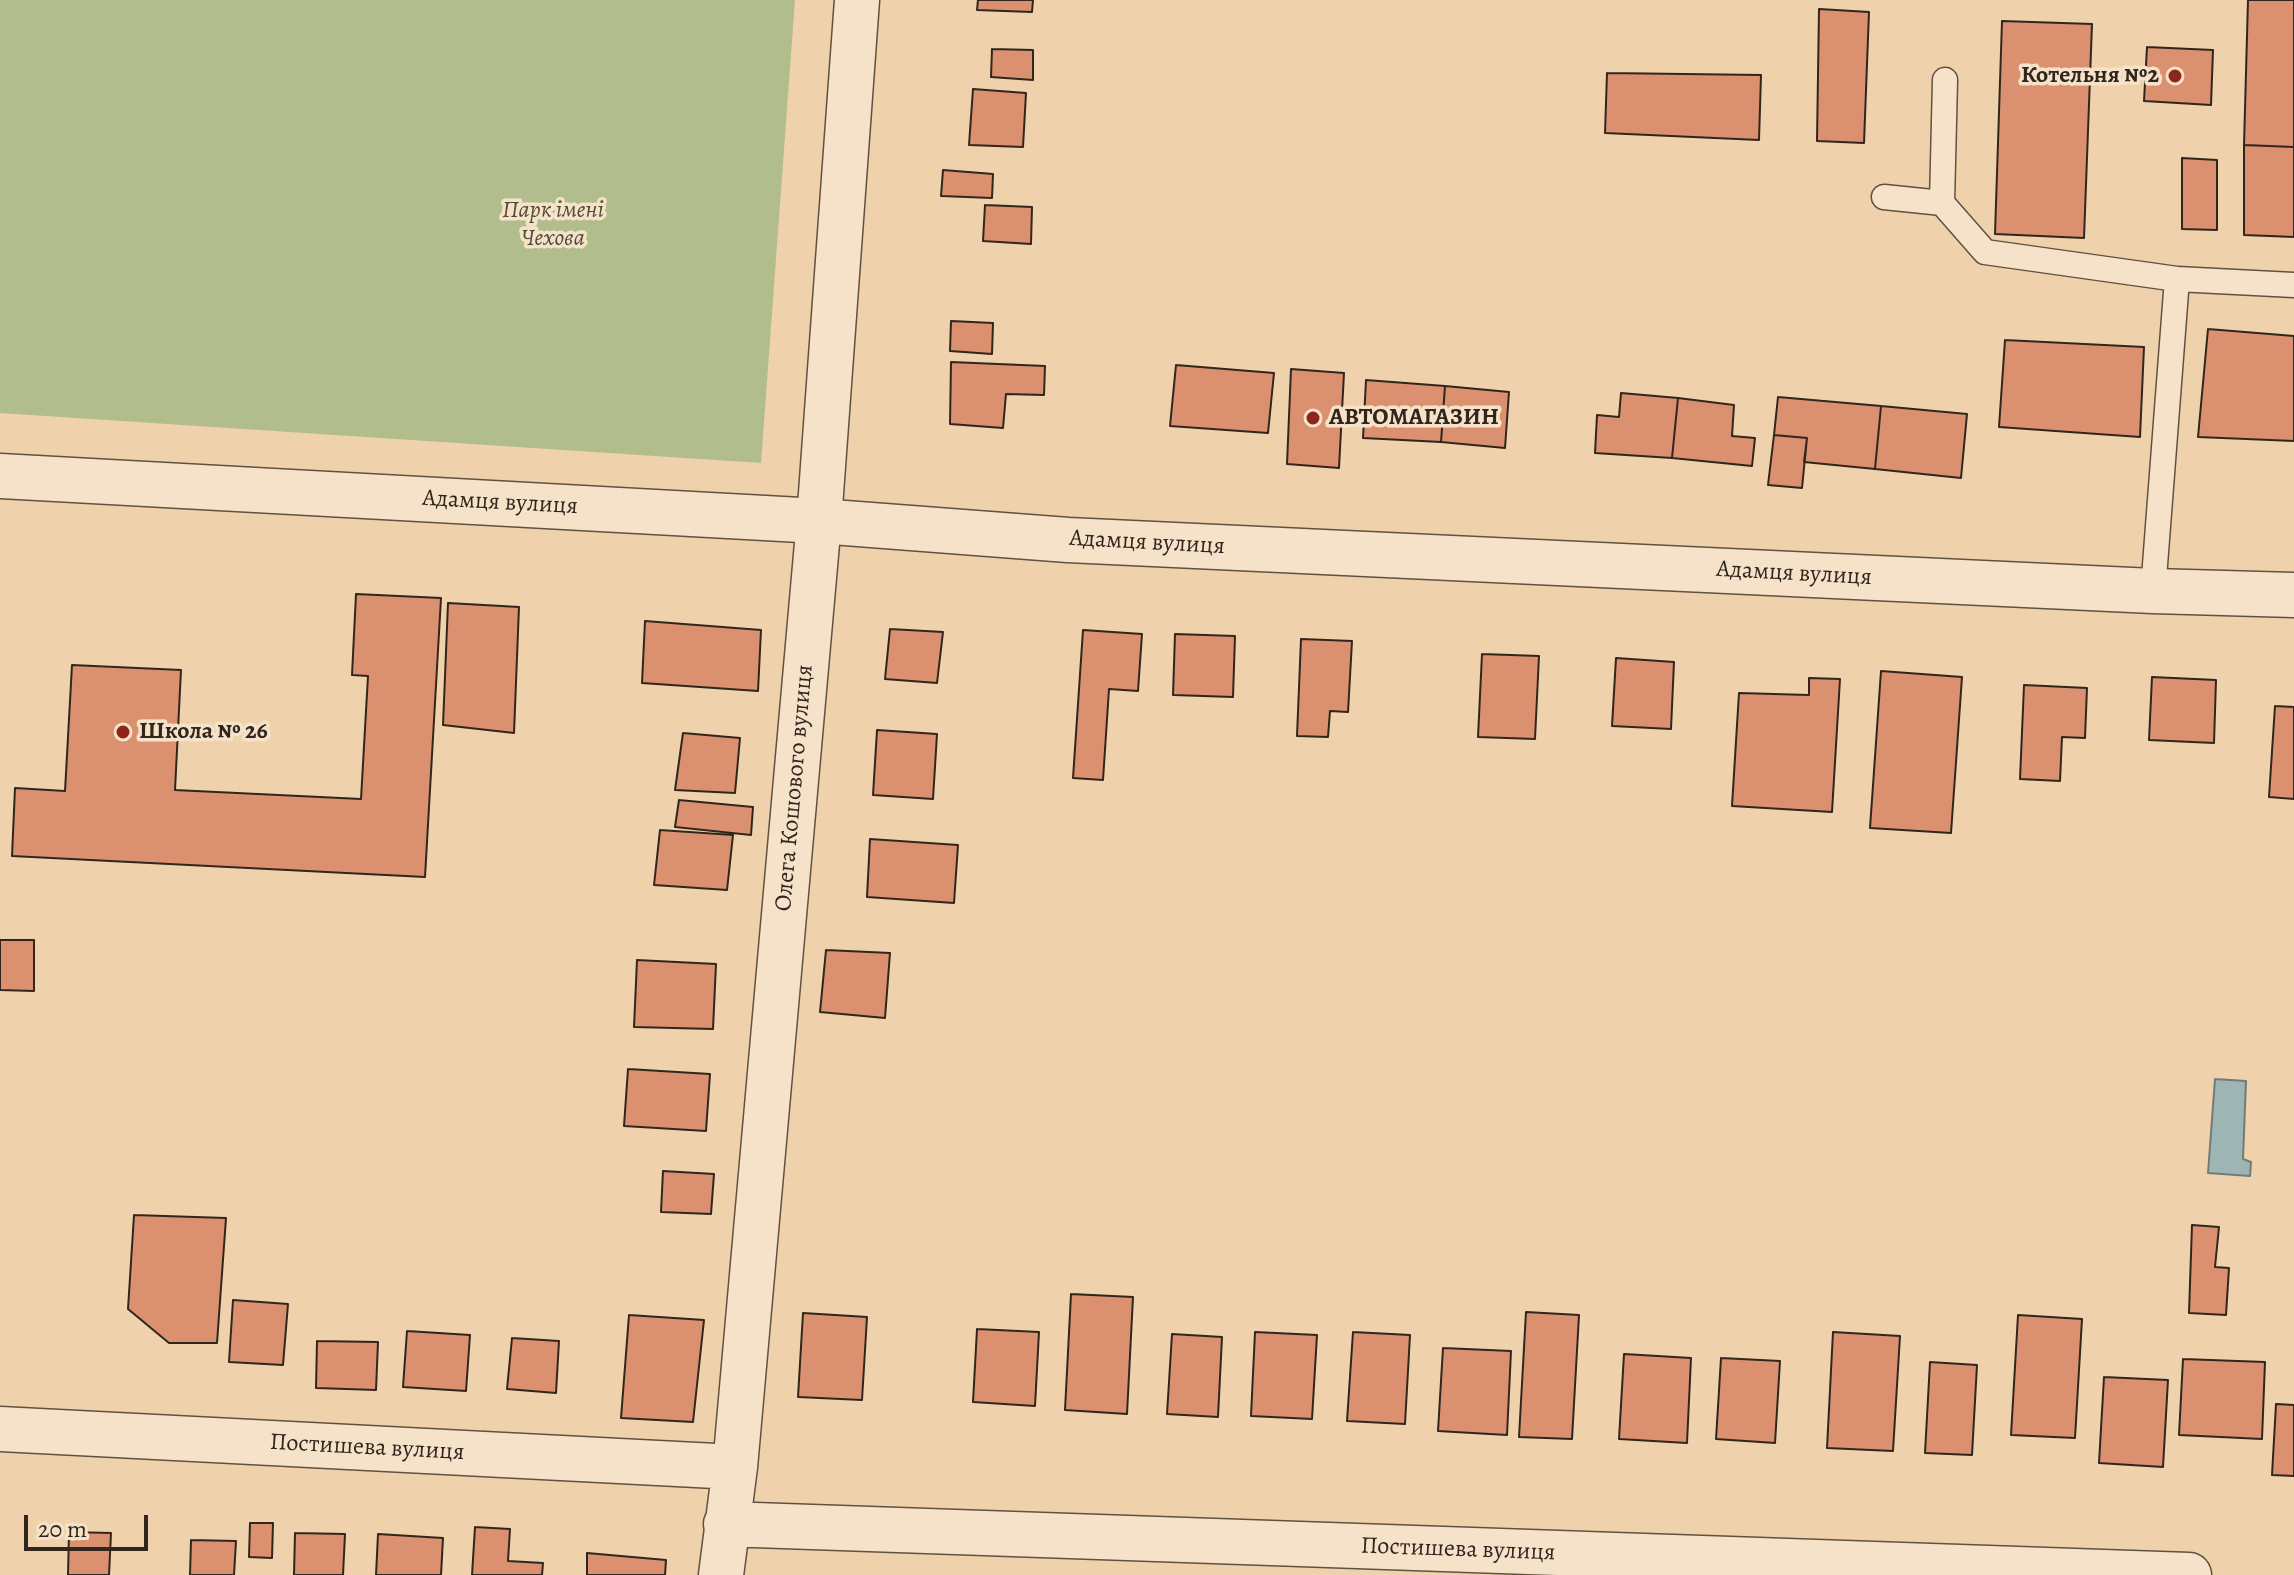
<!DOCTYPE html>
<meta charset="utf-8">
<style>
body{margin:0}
#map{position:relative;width:2294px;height:1575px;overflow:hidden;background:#efd2ab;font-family:Alegreya,serif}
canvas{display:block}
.scale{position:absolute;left:24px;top:1515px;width:124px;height:36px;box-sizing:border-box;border:4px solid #31261d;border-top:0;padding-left:10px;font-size:24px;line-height:28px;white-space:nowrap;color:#31261d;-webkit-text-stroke:6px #f5e2c8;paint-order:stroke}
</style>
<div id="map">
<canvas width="2294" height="1575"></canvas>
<div class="scale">20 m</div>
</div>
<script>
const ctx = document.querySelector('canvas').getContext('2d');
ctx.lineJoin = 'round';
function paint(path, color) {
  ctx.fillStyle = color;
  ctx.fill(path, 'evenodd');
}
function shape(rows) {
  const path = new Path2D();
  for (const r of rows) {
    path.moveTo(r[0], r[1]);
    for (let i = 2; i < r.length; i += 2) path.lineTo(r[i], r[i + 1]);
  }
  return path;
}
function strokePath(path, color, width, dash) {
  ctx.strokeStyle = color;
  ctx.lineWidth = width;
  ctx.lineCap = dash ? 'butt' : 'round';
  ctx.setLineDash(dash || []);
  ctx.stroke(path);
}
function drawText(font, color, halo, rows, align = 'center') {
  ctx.font = font + ' Alegreya,serif';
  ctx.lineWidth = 7;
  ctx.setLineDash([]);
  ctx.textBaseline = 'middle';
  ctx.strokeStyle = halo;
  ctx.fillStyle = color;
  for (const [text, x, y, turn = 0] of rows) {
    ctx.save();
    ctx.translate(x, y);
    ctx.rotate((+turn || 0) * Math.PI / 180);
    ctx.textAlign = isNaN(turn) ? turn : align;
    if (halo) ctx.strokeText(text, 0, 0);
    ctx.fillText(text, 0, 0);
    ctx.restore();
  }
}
paint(shape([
 [0,0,795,0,761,463,0,413]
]), '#b2bd8e');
const water = shape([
 [2215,1079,2246,1081,2243,1159,2251,1162,2250,1176,2208,1173,2215,1079]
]);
paint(water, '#9db5b3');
strokePath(water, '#727c77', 2);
const building = shape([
 [978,0,1033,0,1032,12,977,10,978,0],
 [2248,0,2294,0,2294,147,2244,145,2248,0],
 [1819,9,1869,12,1864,143,1817,141,1819,9],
 [2002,21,2092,24,2084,238,1995,234,2002,21],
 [2147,47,2213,50,2211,105,2144,101,2147,47],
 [992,49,1033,50,1033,80,991,77,992,49],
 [1607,73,1761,75,1759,140,1605,133,1607,73],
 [973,89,1026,93,1023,147,969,145,973,89],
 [2244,145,2294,147,2294,237,2244,235,2244,145],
 [2182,158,2217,160,2217,230,2182,229,2182,158],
 [943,170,993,174,992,198,941,196,943,170],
 [985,205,1032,207,1031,244,983,241,985,205],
 [951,321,993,323,992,354,950,351,951,321],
 [2208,329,2294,336,2294,441,2198,437,2208,329],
 [2005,340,2144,347,2140,437,1999,427,2005,340],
 [951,362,1045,366,1044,395,1006,394,1003,428,950,424,951,362],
 [1176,365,1274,373,1268,433,1170,426,1176,365],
 [1291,369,1344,373,1339,468,1287,464,1291,369],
 [1366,380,1445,386,1441,442,1363,438,1366,380],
 [1445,386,1509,392,1505,448,1441,442,1445,386],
 [1621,393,1678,398,1672,458,1595,453,1597,415,1619,417,1621,393],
 [1778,397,1881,406,1875,469,1804,462,1807,438,1774,435,1778,397],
 [1678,398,1734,405,1732,436,1755,438,1752,466,1672,458,1678,398],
 [1881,406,1967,414,1961,478,1875,469,1881,406],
 [1774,435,1807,438,1802,488,1768,485,1774,435],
 [356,594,441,598,425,877,12,856,15,788,65,791,72,665,181,670,175,790,361,799,368,676,352,675,356,594],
 [448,603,519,607,514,733,443,725,448,603],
 [645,621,761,630,758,691,642,683,645,621],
 [890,629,943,632,937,683,885,679,890,629],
 [1083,630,1142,634,1138,691,1109,689,1103,780,1073,778,1083,630],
 [1175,634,1235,636,1233,697,1173,695,1175,634],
 [1301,639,1352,641,1348,712,1330,711,1328,737,1297,736,1301,639],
 [1482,654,1539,656,1535,739,1478,737,1482,654],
 [1616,658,1674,662,1671,729,1612,726,1616,658],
 [1881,671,1962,677,1951,833,1870,828,1881,671],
 [2152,677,2216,680,2214,743,2149,740,2152,677],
 [1809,678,1840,679,1832,812,1732,806,1739,693,1809,695,1809,678],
 [2024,685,2087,688,2085,738,2062,737,2060,781,2020,779,2024,685],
 [2275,706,2294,707,2294,799,2269,797,2275,706],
 [877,730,937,734,933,799,873,795,877,730],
 [683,733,740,738,735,793,675,790,683,733],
 [679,800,753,807,751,835,675,827,679,800],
 [660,830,733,835,727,890,654,885,660,830],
 [870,839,958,845,954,903,867,897,870,839],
 [0,940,34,940,34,991,0,990,0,940],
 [826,950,890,953,885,1018,820,1012,826,950],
 [637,960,716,964,713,1029,634,1027,637,960],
 [628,1069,710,1074,706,1131,624,1126,628,1069],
 [663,1171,714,1174,711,1214,661,1212,663,1171],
 [134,1215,226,1218,217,1343,169,1343,128,1309,134,1215],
 [2192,1225,2219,1227,2215,1267,2229,1268,2226,1315,2189,1313,2192,1225],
 [1071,1294,1133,1297,1127,1414,1065,1410,1071,1294],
 [233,1300,288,1304,283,1365,229,1362,233,1300],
 [1526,1312,1579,1315,1572,1439,1519,1437,1526,1312],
 [803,1313,867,1317,862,1400,798,1397,803,1313],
 [629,1315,704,1320,693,1422,621,1418,629,1315],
 [2018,1315,2082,1319,2075,1438,2011,1435,2018,1315],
 [977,1329,1039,1332,1035,1406,973,1402,977,1329],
 [407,1331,470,1335,466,1391,403,1387,407,1331],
 [1255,1332,1317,1335,1312,1419,1251,1416,1255,1332],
 [1353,1332,1410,1335,1405,1424,1347,1421,1353,1332],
 [1833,1332,1900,1336,1893,1451,1827,1448,1833,1332],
 [1172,1334,1222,1337,1218,1417,1167,1414,1172,1334],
 [512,1338,559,1341,556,1393,507,1389,512,1338],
 [317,1341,378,1342,376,1390,316,1388,317,1341],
 [1443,1348,1511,1351,1507,1435,1438,1431,1443,1348],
 [1624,1354,1691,1358,1687,1443,1619,1439,1624,1354],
 [1721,1358,1780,1361,1775,1443,1716,1439,1721,1358],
 [2183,1359,2265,1362,2262,1439,2179,1435,2183,1359],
 [1930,1362,1977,1365,1972,1455,1925,1453,1930,1362],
 [2104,1377,2168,1380,2163,1467,2099,1463,2104,1377],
 [2276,1404,2294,1405,2294,1476,2272,1475,2276,1404],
 [250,1523,273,1523,272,1558,249,1557,250,1523],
 [475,1527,510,1529,508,1561,543,1563,542,1575,472,1575,475,1527],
 [69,1532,111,1533,109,1575,68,1575,69,1532],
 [295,1533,345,1534,343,1575,294,1575,295,1533],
 [378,1534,443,1538,441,1575,376,1575,378,1534],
 [191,1540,236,1541,234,1575,190,1575,191,1540],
 [587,1553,666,1560,665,1575,587,1575,587,1553]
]);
paint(building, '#db9070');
strokePath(building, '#31261d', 2);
const service = shape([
 [1884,197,1942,203,1985,252,2177,279],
 [1942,203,1945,80],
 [2153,591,2177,279,2294,285]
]);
const minor = shape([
 [0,1429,735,1467],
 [726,1524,2189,1575],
 [721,1575,735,1467,819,521,857,0]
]);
const tertiary = shape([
 [0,476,819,521,1068,540,2153,591,2294,595]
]);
strokePath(service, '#605140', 27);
strokePath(minor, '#605140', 47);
strokePath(tertiary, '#605140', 47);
strokePath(service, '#f5e2c8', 24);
strokePath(minor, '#f5e2c8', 44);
strokePath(tertiary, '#f5e2c8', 44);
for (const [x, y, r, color] of [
 [2175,76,8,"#8f2418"],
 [1313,418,8,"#8f2418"],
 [123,732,8,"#8f2418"]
]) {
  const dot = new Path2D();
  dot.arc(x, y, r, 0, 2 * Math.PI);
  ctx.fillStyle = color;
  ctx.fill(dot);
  strokePath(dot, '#f5e2c8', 3);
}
drawText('bold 24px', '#31261d', '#f5e2c8', [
 ["Котельня №2",2159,76,"right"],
 ["АВТОМАГАЗИН",1329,418],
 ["Школа № 26",139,732]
], 'left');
drawText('italic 24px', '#514c39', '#f5e2c8', [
 ["Парк імені",553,211],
 ["Чехова",553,239]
]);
drawText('24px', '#31261d', '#f5e2c8', [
 ["Адамця вулиця",500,503,3],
 ["Адамця вулиця",1147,543,3],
 ["Адамця вулиця",1794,574,3],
 ["Олега Кошового вулиця",795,788,-85],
 ["Постишева вулиця",367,1448,3],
 ["Постишева вулиця",1458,1550,2]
]);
</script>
